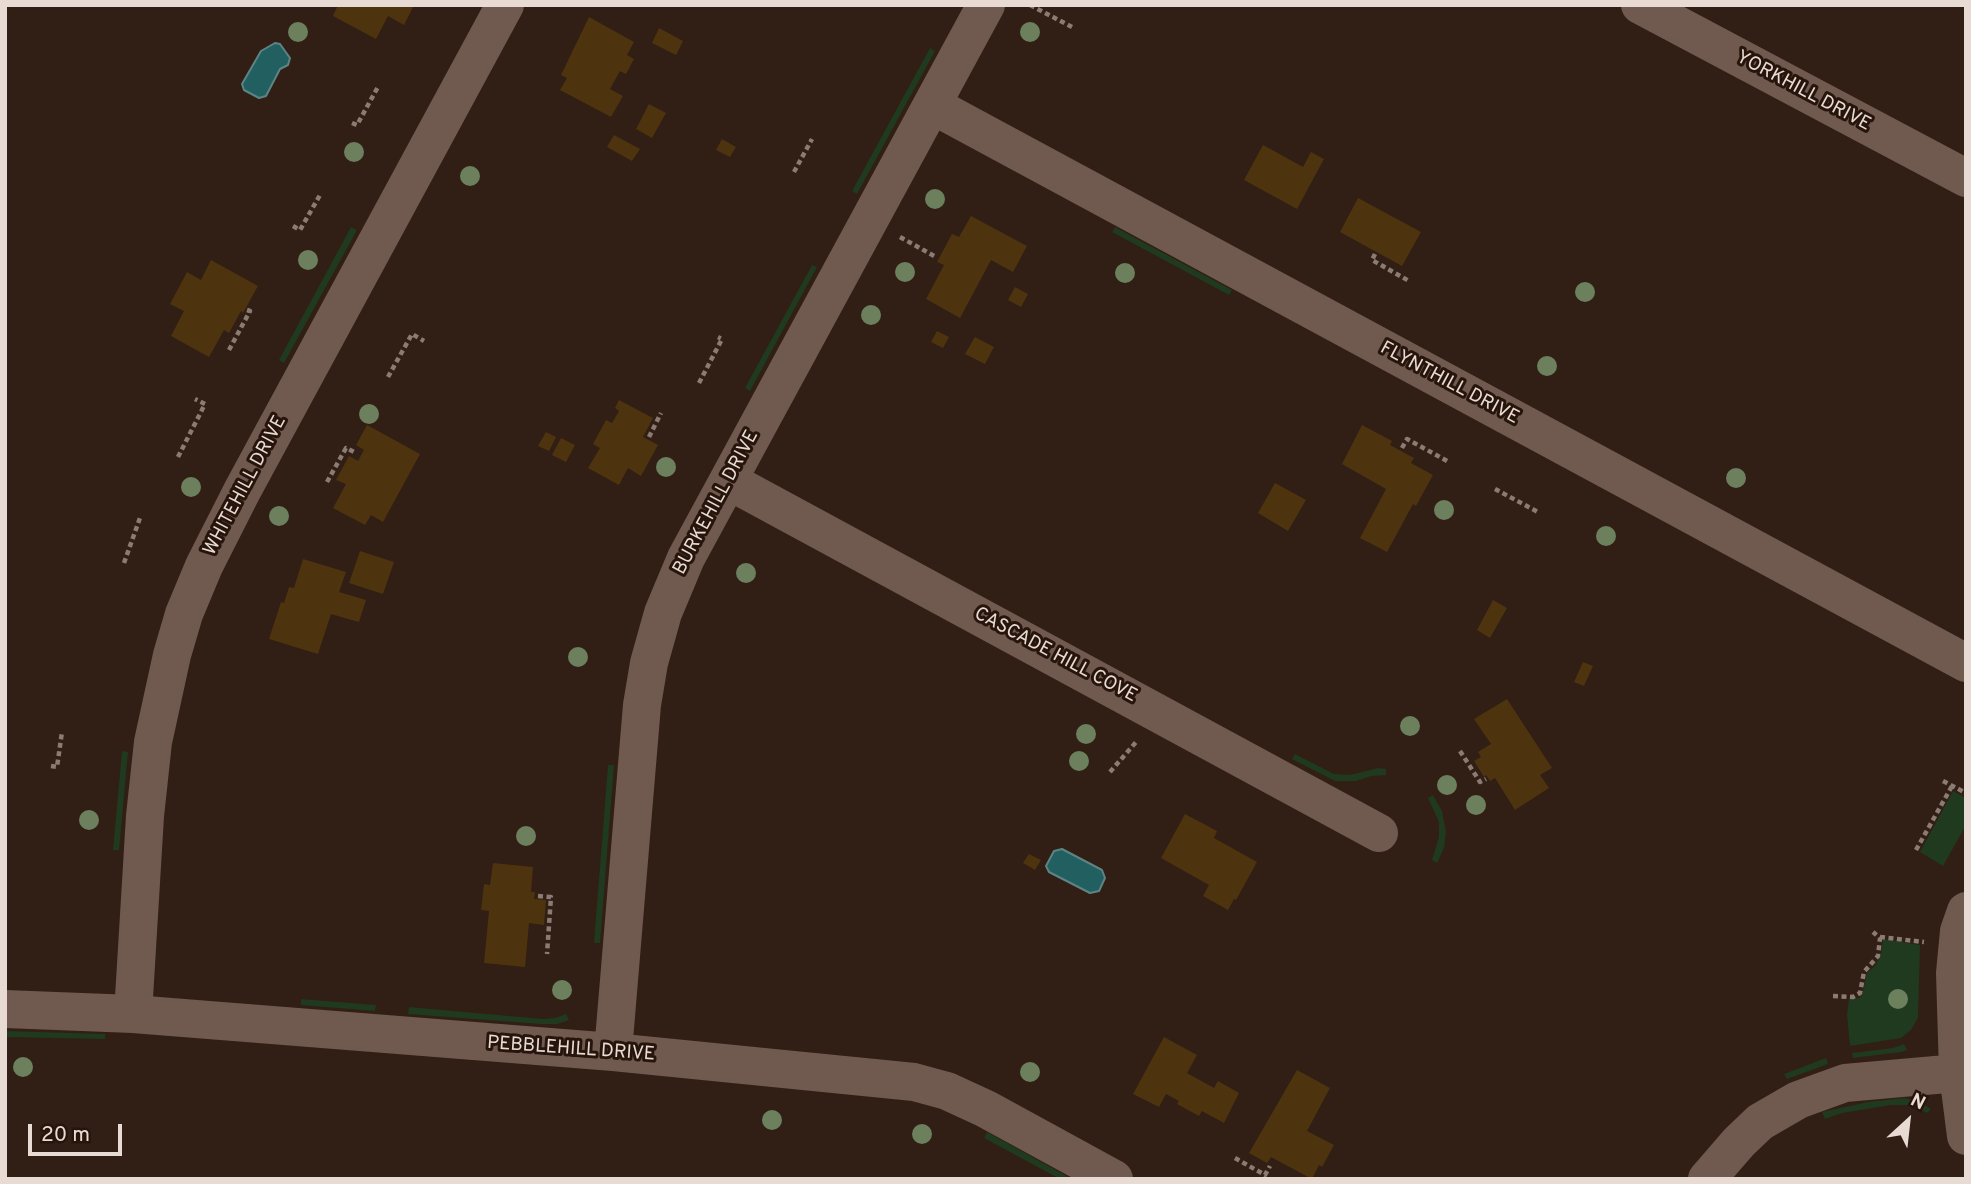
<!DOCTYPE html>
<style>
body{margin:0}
#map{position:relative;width:1971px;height:1184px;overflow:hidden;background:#311e14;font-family:Overpass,sans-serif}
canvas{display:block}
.frame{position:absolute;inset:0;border:7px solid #e8dbd4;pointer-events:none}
.north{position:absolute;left:1873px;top:1086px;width:70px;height:70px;-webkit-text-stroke:5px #27150b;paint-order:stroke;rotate:27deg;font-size:19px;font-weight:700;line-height:28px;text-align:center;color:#e8dbd4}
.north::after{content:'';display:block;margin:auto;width:24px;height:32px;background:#e8dbd4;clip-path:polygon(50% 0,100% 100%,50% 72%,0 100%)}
.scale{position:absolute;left:28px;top:1124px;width:94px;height:32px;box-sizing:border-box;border:4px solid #e8dbd4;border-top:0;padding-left:9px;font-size:21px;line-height:24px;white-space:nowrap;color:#e8dbd4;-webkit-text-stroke:5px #27150b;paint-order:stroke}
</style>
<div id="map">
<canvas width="1971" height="1184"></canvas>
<div class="frame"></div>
<div class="north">N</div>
<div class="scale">20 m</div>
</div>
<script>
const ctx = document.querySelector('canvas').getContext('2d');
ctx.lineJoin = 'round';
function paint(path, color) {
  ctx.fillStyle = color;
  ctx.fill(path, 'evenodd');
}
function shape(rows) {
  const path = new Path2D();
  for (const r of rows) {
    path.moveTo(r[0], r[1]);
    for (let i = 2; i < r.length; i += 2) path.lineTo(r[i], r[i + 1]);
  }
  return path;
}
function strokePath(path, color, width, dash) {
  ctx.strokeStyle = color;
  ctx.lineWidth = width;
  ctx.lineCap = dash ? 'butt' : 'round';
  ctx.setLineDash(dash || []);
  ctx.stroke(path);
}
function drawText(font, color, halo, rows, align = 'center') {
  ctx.font = font + ' Overpass,sans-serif';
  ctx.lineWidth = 6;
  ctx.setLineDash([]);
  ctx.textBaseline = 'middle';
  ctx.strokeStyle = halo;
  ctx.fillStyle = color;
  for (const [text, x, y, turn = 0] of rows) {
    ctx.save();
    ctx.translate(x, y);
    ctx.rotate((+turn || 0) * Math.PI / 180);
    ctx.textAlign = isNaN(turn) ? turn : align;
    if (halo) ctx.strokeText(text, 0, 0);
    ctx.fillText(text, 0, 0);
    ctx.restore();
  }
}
paint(shape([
 [930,48,935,51,857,194,852,191],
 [351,227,357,230,284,363,279,360],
 [1115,227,1232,290,1229,295,1112,232],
 [812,265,817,267,750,391,745,388],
 [122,751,128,752,119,850,113,850],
 [1295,754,1334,774,1350,775,1378,768,1386,769,1386,775,1371,776,1356,781,1335,781,1292,759],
 [608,765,614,765,600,943,594,943],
 [1953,791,1966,798,1966,825,1943,866,1920,852],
 [1433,795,1442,811,1446,832,1444,848,1437,863,1432,860,1439,837,1439,822,1428,798],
 [1883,939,1920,945,1918,1018,1911,1030,1901,1038,1850,1046,1847,1015,1849,999,1859,998,1862,995,1867,973,1875,966,1881,955],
 [301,999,376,1005,375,1011,301,1005],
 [409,1007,543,1019,555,1018,566,1014,569,1020,557,1024,541,1024,408,1014],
 [5,1031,105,1034,105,1039,5,1037],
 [1904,1044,1907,1050,1901,1052,1853,1058,1852,1053,1893,1048],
 [1826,1058,1828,1064,1787,1079,1784,1074],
 [1904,1098,1918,1101,1931,1109,1927,1113,1911,1105,1891,1105,1842,1113,1825,1119,1822,1112,1868,1102],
 [987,1132,1072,1179,1060,1179,984,1138]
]), '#1f3a1f');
const water = shape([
 [275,43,280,44,290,58,288,65,280,69,266,96,259,98,244,90,242,84,261,51,275,43],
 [1062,849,1102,870,1105,878,1099,891,1090,893,1049,872,1046,866,1054,851,1062,849]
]);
paint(water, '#215f60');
strokePath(water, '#5d8483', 2);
paint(shape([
 [338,5,414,5,404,25,388,16,376,39,333,16],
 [589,17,634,42,627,55,634,59,626,74,620,71,610,89,623,96,611,117,560,90,567,78,561,75],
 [659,28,683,41,676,55,652,43],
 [649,104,666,113,652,138,636,129],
 [614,135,640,149,632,161,607,147],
 [722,139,736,147,730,157,716,150],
 [1263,145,1303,167,1311,152,1324,159,1297,209,1244,180],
 [1358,198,1421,232,1402,266,1340,232],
 [971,216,1027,246,1013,272,991,260,960,318,926,299,944,265,937,262,952,234,959,237],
 [211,260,258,286,243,313,241,311,229,333,224,330,209,357,171,336,184,311,170,304,187,272,201,280],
 [1015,287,1028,294,1021,307,1008,300],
 [937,331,949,337,943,348,931,342],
 [975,337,994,347,985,364,965,354],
 [619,400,653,418,643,437,658,445,641,476,628,468,619,485,588,468,600,448,593,444,606,420,612,423,619,411,615,408],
 [367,425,420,454,383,522,371,515,365,525,333,508,346,484,336,480,349,456,358,461,364,450,356,445],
 [1362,425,1392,441,1390,445,1414,458,1411,463,1433,475,1416,506,1413,504,1387,552,1360,538,1386,489,1342,464],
 [546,432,556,437,549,451,538,446],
 [561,438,575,445,566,462,552,455],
 [1275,483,1306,500,1288,531,1258,513],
 [360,551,394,562,383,594,349,583],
 [303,559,346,572,339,592,366,600,359,622,331,614,318,654,269,639,281,602,284,603,289,587,294,588],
 [1493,600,1507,608,1490,638,1477,630],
 [1583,662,1593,666,1584,686,1574,682],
 [1507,699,1552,768,1540,775,1549,788,1515,810,1495,778,1490,781,1486,775,1484,777,1474,761,1481,757,1478,752,1491,744,1474,719],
 [1185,814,1217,831,1214,838,1257,862,1236,900,1234,899,1228,910,1203,896,1209,885,1161,858],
 [1029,854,1041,860,1035,870,1023,863],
 [493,863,533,867,531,892,535,892,534,899,546,900,544,925,529,923,525,967,484,963,489,911,481,910,484,884,490,885],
 [1164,1037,1197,1055,1187,1073,1214,1088,1218,1081,1239,1093,1224,1123,1202,1111,1199,1116,1177,1104,1179,1101,1166,1094,1159,1107,1133,1094],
 [1297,1070,1330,1088,1307,1131,1334,1145,1322,1167,1319,1165,1312,1179,1271,1157,1267,1163,1249,1153]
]), '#4d340f');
strokePath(shape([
 [1030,5,1072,27],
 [352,123,357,125,379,85],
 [794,172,812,139],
 [293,226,300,230,320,195],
 [900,237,936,257],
 [1375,254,1372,260,1409,281],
 [229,350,250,311,247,310],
 [388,377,412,334,424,341],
 [699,383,722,339,718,337],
 [649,437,661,413],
 [1402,448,1407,439,1449,462],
 [178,457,205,404,195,399],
 [327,482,346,448,356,453],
 [1495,489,1538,512],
 [124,563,141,515],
 [1460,751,1480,782,1486,779],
 [51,766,57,767,62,732],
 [1110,772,1137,741],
 [1943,781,1966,793],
 [1916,850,1952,786],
 [538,896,551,897,547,954],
 [1880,937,1924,942],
 [1833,996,1853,997,1860,993,1864,972,1878,956,1880,938,1873,932],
 [1235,1158,1265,1175,1270,1166]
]), '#8b7b72', 4.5, [5, 3.5]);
strokePath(shape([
 [1640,5,1966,178],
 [932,105,1966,663],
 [729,481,1379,833],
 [1966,911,1959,931,1955,973,1958,1073,1966,1136],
 [5,1009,133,1014,613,1052,914,1082,947,1091,986,1109,1114,1179],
 [133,1014,145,816,153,742,172,655,184,614,204,566,242,491,505,5],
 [613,1052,642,705,649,663,663,613,686,558,986,5],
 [1707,1179,1739,1142,1760,1122,1798,1100,1845,1083,1958,1073]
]), '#70594e', 38);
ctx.fillStyle = '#6c805e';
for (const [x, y] of [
 [298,32],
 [1030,32],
 [354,152],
 [470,176],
 [935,199],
 [308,260],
 [905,272],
 [1125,273],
 [1585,292],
 [871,315],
 [1547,366],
 [369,414],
 [666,467],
 [1736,478],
 [191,487],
 [1444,510],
 [279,516],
 [1606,536],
 [746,573],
 [578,657],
 [1410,726],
 [1086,734],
 [1079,761],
 [1447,785],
 [1476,805],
 [89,820],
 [526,836],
 [562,990],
 [1898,999],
 [23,1067],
 [1030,1072],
 [772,1120],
 [922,1134]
]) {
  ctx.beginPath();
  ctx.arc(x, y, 10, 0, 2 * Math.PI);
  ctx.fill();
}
drawText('19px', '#e8dbd4', '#27150b', [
 ["YORKHILL DRIVE",1803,92,28],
 ["FLYNTHILL DRIVE",1449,384,28],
 ["WHITEHILL DRIVE",246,486,-62],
 ["BURKEHILL DRIVE",717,503,-62],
 ["CASCADE HILL COVE",1055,656,28],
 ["PEBBLEHILL DRIVE",571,1050,4]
]);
</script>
